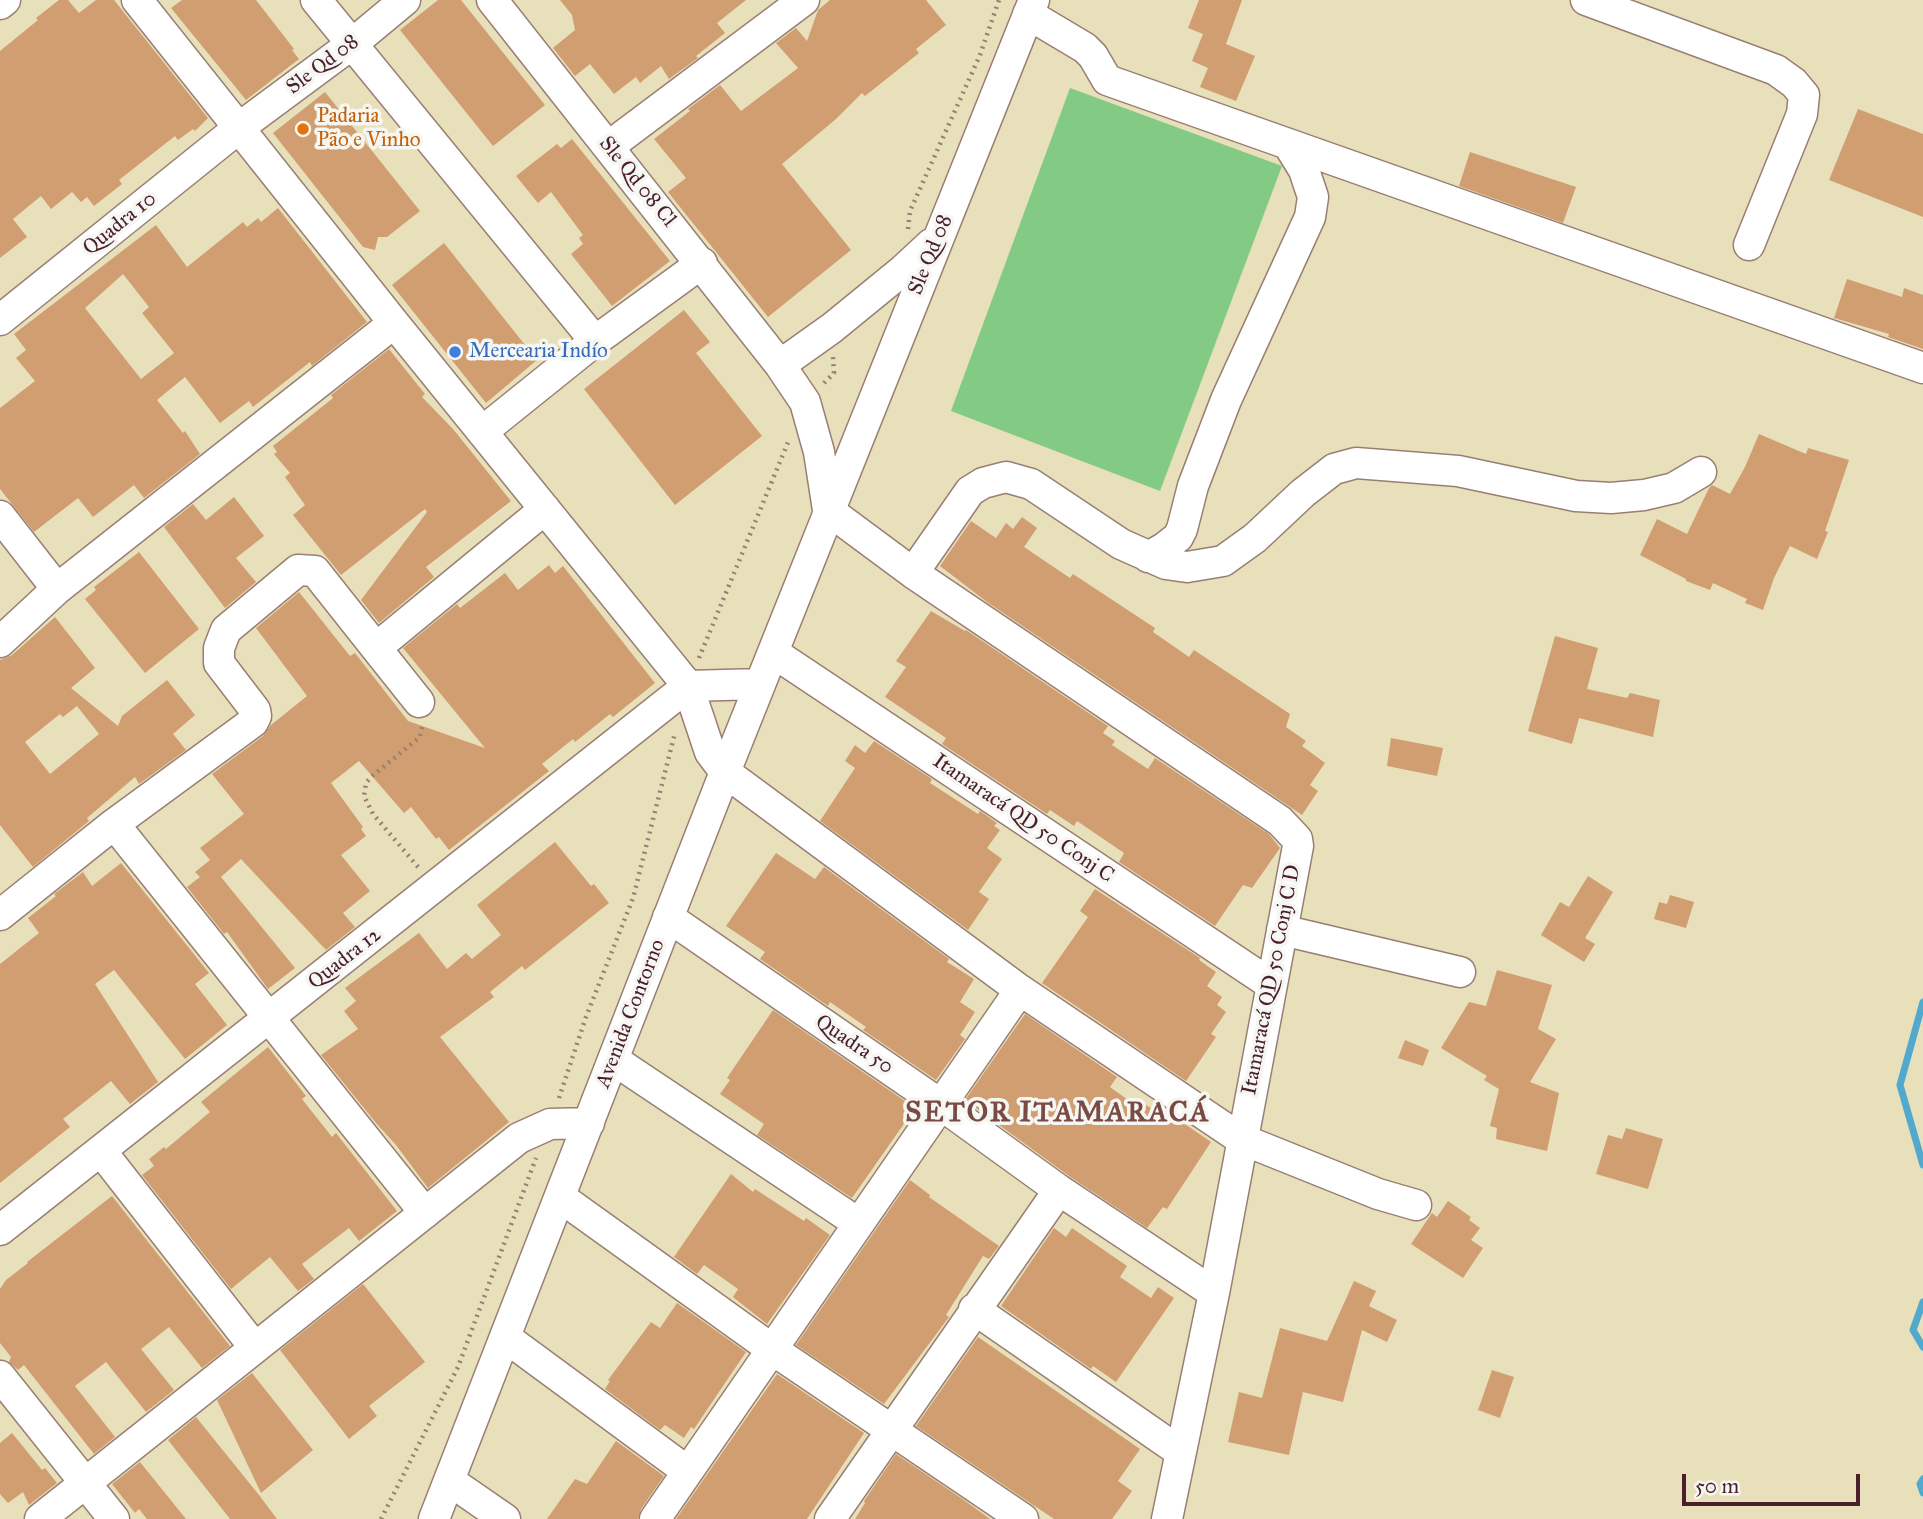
<!DOCTYPE html>
<meta charset="utf-8">
<style>
body{margin:0}
#map{position:relative;width:1923px;height:1519px;overflow:hidden;background:#e8dfbb;font-family:"IM FELL Great Primer",serif}
canvas{display:block}
.scale{position:absolute;left:1682px;top:1474px;width:178px;height:32px;box-sizing:border-box;border:4px solid #4a1f2b;border-top:0;padding-left:9px;font-size:21px;line-height:24px;white-space:nowrap;color:#4a1f2b;-webkit-text-stroke:5px #f6f6f2;paint-order:stroke}
</style>
<div id="map">
<canvas width="1923" height="1519"></canvas>
<div class="scale">50 m</div>
</div>
<script>
const ctx = document.querySelector('canvas').getContext('2d');
ctx.lineJoin = 'round';
function paint(path, color) {
  ctx.fillStyle = color;
  ctx.fill(path, 'evenodd');
}
function shape(rows) {
  const path = new Path2D();
  for (const r of rows) {
    path.moveTo(r[0], r[1]);
    for (let i = 2; i < r.length; i += 2) path.lineTo(r[i], r[i + 1]);
  }
  return path;
}
function strokePath(path, color, width, dash) {
  ctx.strokeStyle = color;
  ctx.lineWidth = width;
  ctx.lineCap = dash ? 'butt' : 'round';
  ctx.setLineDash(dash || []);
  ctx.stroke(path);
}
function drawText(font, color, halo, rows, align = 'center') {
  ctx.font = font + ' "IM FELL Great Primer",serif';
  ctx.lineWidth = 7;
  ctx.setLineDash([]);
  ctx.textBaseline = 'middle';
  ctx.strokeStyle = halo;
  ctx.fillStyle = color;
  for (const [text, x, y, turn = 0] of rows) {
    ctx.save();
    ctx.translate(x, y);
    ctx.rotate((+turn || 0) * Math.PI / 180);
    ctx.textAlign = isNaN(turn) ? turn : align;
    if (halo) ctx.strokeText(text, 0, 0);
    ctx.fillText(text, 0, 0);
    ctx.restore();
  }
}
paint(shape([
 [1070,88,1282,166,1160,491,951,411]
]), '#83ca85');
strokePath(shape([
 [1923,1002,1900,1085,1923,1165],
 [1923,1302,1913,1330,1923,1347],
 [1923,1479,1920,1484,1923,1493]
]), '#52a9ce', 7);
paint(shape([
 [59,0,68,0,79,13,96,0,114,0,208,118,195,131,193,129,178,140,175,136,119,180,122,184,94,206,87,197,81,202,72,192,51,209,41,196,13,219,27,237,0,258,0,51,38,20,36,18],
 [182,0,256,0,294,49,292,50,299,59,246,100,171,8],
 [438,0,461,0,545,105,493,146,400,30],
 [560,0,746,0,717,23,725,33,696,56,698,58,669,79,661,66,640,83,636,77,614,94,590,64,575,76,553,48,575,30,572,15],
 [830,0,926,0,946,25,916,49,919,53,865,96,862,93,836,119,782,164,851,250,768,317,668,192,686,178,654,139,690,111,688,109,720,85,741,111,798,68,776,43,796,28,807,41,818,10],
 [1199,0,1242,0,1226,44,1255,56,1236,101,1200,87,1208,68,1192,61,1203,34,1188,28],
 [325,92,420,211,387,237,378,237,375,250,363,247,273,133],
 [1858,109,1923,134,1923,217,1829,180],
 [572,139,670,261,612,306,571,254,583,244,579,238,583,235,551,192,538,203,516,176,557,144,561,148],
 [1470,152,1576,187,1563,223,1459,186],
 [278,208,367,322,312,366,310,362,253,407,249,401,220,423,185,377,157,400,183,433,185,431,200,454,144,498,134,485,93,517,78,498,34,532,0,489,0,408,35,381,16,358,26,350,14,334,156,225,187,267,243,222,247,227,258,218,261,222],
 [123,274,149,307,142,313,174,353,141,379,85,308],
 [444,243,537,360,486,403,392,285],
 [1847,279,1902,297,1904,288,1923,295,1923,349,1888,337,1889,334,1834,318],
 [684,310,710,342,696,353,762,436,675,505,584,389],
 [389,349,425,394,422,397,453,429,511,501,426,567,434,577,379,623,361,600,427,512,425,509,341,575,293,515,305,505,285,477,290,473,274,454,277,452,273,446,333,398,331,395],
 [1759,434,1806,454,1808,448,1849,460,1825,531,1828,532,1817,559,1790,546,1774,578,1763,610,1745,603,1747,599,1713,583,1710,590,1686,581,1686,579,1640,555,1657,519,1687,534,1709,488,1712,485,1730,494,1745,467],
 [234,497,264,536,236,558,256,582,225,608,164,527,193,504,206,520],
 [1022,517,1037,528,1024,547,1070,578,1073,574,1155,628,1153,632,1189,657,1194,650,1290,714,1286,727,1306,741,1302,746,1325,763,1310,785,1318,791,1302,815,987,602,940,566,971,521,996,538,1006,523,1013,529],
 [139,552,199,629,145,673,85,599,96,590,94,587],
 [549,565,555,573,563,566,655,683,613,717,610,714,575,742,573,739,542,764,549,771,449,850,439,837,436,839,411,807,404,813,359,761,331,783,363,827,361,829,366,836,341,855,370,891,343,913,355,927,326,950,241,859,221,877,295,968,268,989,227,932,224,934,187,887,200,877,195,872,210,860,200,848,244,814,212,774,263,736,271,725,307,696,256,628,299,592,350,656,355,653,408,721,485,748,403,648,457,604,460,608,505,573,518,590],
 [931,611,965,631,966,630,1108,726,1103,733,1115,741,1112,745,1148,769,1155,758,1269,834,1280,848,1252,888,1243,885,1215,926,1119,862,1124,853,1077,821,1074,826,1050,810,1047,814,942,744,946,738,885,697,906,667,896,661],
 [55,617,95,668,71,688,118,726,122,716,167,680,195,715,173,734,186,750,139,784,135,777,87,818,89,821,33,867,0,825,0,660,12,655],
 [77,706,99,734,50,774,25,742,60,714,63,717],
 [1555,636,1598,648,1587,689,1627,698,1630,693,1660,700,1653,737,1579,718,1572,744,1528,731],
 [1391,738,1443,748,1437,776,1387,766],
 [874,741,932,779,930,783,978,814,980,811,997,823,994,826,1000,830,987,848,1002,859,979,892,989,899,968,930,820,821,855,768,845,761,855,745,865,753],
 [555,842,591,886,594,884,609,903,525,970,522,966,490,992,494,997,440,1037,509,1122,428,1188,396,1145,376,1123,321,1055,358,1029,344,1011,356,1001,345,988,419,933,447,969,466,953,472,959,501,935,477,905],
 [776,853,815,879,824,867,949,959,947,962,974,979,960,1002,975,1012,960,1035,965,1039,936,1080,863,1030,866,1027,830,1002,828,1006,760,959,765,952,726,926],
 [121,863,209,973,195,984,227,1025,185,1059,114,970,95,984,158,1082,130,1104,111,1081,63,1119,70,1127,0,1183,0,964,39,933,28,918,56,896,54,894,83,872,92,886],
 [1588,876,1613,892,1585,938,1595,944,1584,962,1541,935,1560,902,1569,907],
 [1095,889,1200,958,1199,960,1216,972,1207,986,1222,997,1217,1005,1226,1012,1211,1034,1216,1037,1186,1081,1042,983,1088,917,1080,911],
 [1670,895,1694,902,1686,928,1654,919,1659,902,1667,904],
 [1497,970,1552,985,1538,1029,1556,1039,1530,1082,1559,1093,1547,1151,1496,1139,1497,1128,1490,1126,1499,1089,1484,1080,1487,1076,1441,1048,1469,1002,1486,1006],
 [773,1010,915,1108,852,1198,757,1135,764,1124,720,1094,730,1080,727,1078],
 [1025,1014,1117,1077,1110,1087,1142,1110,1146,1105,1163,1116,1166,1111,1211,1142,1167,1209,1163,1207,1147,1228,1069,1176,965,1100],
 [1405,1040,1429,1050,1423,1066,1398,1058],
 [268,1047,306,1096,302,1099,332,1137,336,1133,397,1211,359,1241,349,1228,302,1264,314,1279,298,1291,270,1257,231,1289,142,1175,154,1166,149,1159,164,1147,166,1149,210,1112,201,1102],
 [1626,1128,1663,1139,1648,1189,1596,1174,1608,1135,1622,1139],
 [731,1174,753,1192,755,1189,804,1221,806,1218,830,1235,767,1324,733,1297,738,1289,704,1265,697,1274,674,1257],
 [910,1180,930,1195,929,1197,999,1246,989,1259,983,1256,946,1315,949,1317,884,1404,796,1345],
 [112,1196,230,1346,202,1368,169,1327,141,1349,174,1390,146,1412,106,1362,75,1386,115,1437,94,1454,24,1365,18,1370,9,1362,11,1357,0,1343,0,1289,6,1280,28,1263,27,1262],
 [1448,1201,1471,1217,1469,1220,1480,1228,1471,1240,1483,1248,1463,1278,1411,1244,1432,1213,1437,1217],
 [1054,1228,1066,1237,1072,1228,1127,1266,1120,1277,1151,1298,1158,1287,1174,1298,1116,1382,1093,1366,1091,1369,1001,1306],
 [1354,1281,1376,1291,1369,1306,1397,1320,1387,1342,1362,1330,1343,1402,1303,1392,1289,1455,1228,1442,1239,1392,1262,1398,1280,1328,1327,1341],
 [363,1284,425,1362,369,1406,377,1416,349,1439,280,1350],
 [677,1303,746,1352,694,1429,691,1427,684,1438,665,1425,660,1430,605,1389,610,1381,608,1380,651,1322,660,1328],
 [978,1337,1140,1449,1118,1481,1132,1491,1112,1519,1054,1519,916,1426],
 [1492,1370,1514,1377,1500,1418,1478,1410],
 [252,1373,313,1450,261,1493,217,1400],
 [777,1374,864,1433,807,1519,676,1519],
 [196,1417,259,1495,277,1519,230,1519,168,1440],
 [12,1433,42,1470,45,1468,57,1483,29,1505,23,1492,8,1503,0,1494,0,1443],
 [616,1441,664,1476,641,1509,638,1519,547,1519,575,1479,587,1484],
 [896,1454,964,1500,990,1519,855,1519,865,1503,864,1501],
 [140,1462,186,1519,147,1519,139,1509,135,1513,112,1484]
]), '#d19e72');
const minor = shape([
 [137,0,394,323,688,686,710,752,725,772,1020,990,1241,1139,1378,1194,1416,1205],
 [316,0,595,341],
 [492,0,780,365],
 [1586,0,1776,70,1794,83,1804,95,1802,114,1749,245],
 [0,4,5,0],
 [1028,14,1085,48,1093,56,1107,80,1923,368],
 [608,147,804,0],
 [0,320,240,127,352,44,405,0],
 [483,431,595,341,702,263],
 [828,510,913,573,1280,821,1297,839,1298,846,1214,1293,1167,1519],
 [828,510,819,452,805,402,780,365,832,328,903,270,931,244],
 [0,516,57,589],
 [1148,557,1164,548,1178,537,1182,529,1193,486,1226,400,1310,217,1313,197,1304,170,1288,144],
 [913,573,970,491,983,483,1006,477,1031,484,1121,544,1166,564,1187,567,1223,561,1255,538,1303,493,1334,469,1356,463,1458,471,1576,496,1611,498,1644,495,1674,488,1701,472],
 [0,642,57,589,394,323],
 [376,648,419,702],
 [774,653,1272,985],
 [688,686,760,684],
 [114,824,253,722,256,716,255,710,219,663,219,648,226,630,298,570,315,571,376,648,545,509],
 [0,915,114,824,425,1213],
 [668,917,940,1104,1059,1190,1214,1293],
 [1282,930,1460,972],
 [614,1060,858,1223],
 [101,1151,255,1348],
 [560,1197,773,1350,1023,1519],
 [0,1230,688,686],
 [974,1309,1179,1451],
 [505,1337,687,1471],
 [0,1376,114,1519],
 [450,1481,505,1519],
 [40,1519,519,1138,550,1124,589,1123],
 [434,1519,725,772,1034,0],
 [655,1519,1020,990],
 [830,1519,1059,1190]
]);
strokePath(minor, '#997f73', 33);
strokePath(shape([
 [908,229,910,211,980,55,999,0],
 [824,383,834,373,833,357],
 [699,658,789,440],
 [418,867,373,814,364,796,366,783,371,777,420,737,422,726],
 [559,1098,586,1017,633,898,675,733],
 [381,1519,458,1367,536,1158]
]), '#997f73', 4.5, [2, 5]);
strokePath(minor, '#fff', 30);
for (const [x, y, r, color] of [
 [303,129,7,"#e8710a"],
 [455,352,7,"#3f7fe0"]
]) {
  const dot = new Path2D();
  dot.arc(x, y, r, 0, 2 * Math.PI);
  ctx.fillStyle = color;
  ctx.fill(dot);
  strokePath(dot, '#f6f6f2', 2.5);
}
drawText('21px', '#4a1f2b', '#f6f6f2', [
 ["Sle Qd 08",323,65,-37],
 ["Sle Qd 08 Cl",637,182,51],
 ["Quadra 10",120,224,-39],
 ["Sle Qd 08",931,255,-68],
 ["Itamaracá QD 50 Conj C",1023,819,34],
 ["Quadra 12",345,959,-38],
 ["Itamaracá QD 50 Conj C D",1272,980,-79],
 ["Avenida Contorno",631,1014,-69],
 ["Quadra 50",854,1045,34]
]);
drawText('21px', '#c56008', '#f6f6f2', [
 ["Padaria",317,117],
 ["Pão e Vinho",317,141]
], 'left');
drawText('21px', '#366cbe', '#f6f6f2', [
 ["Mercearia Indío",469,352]
], 'left');
ctx.letterSpacing = '2px';
drawText('bold 28px', '#794b44', '#f6f6f2', [
 ["SETOR ITAMARACÁ",1058,1114]
]);
ctx.letterSpacing = '0px';
</script>
